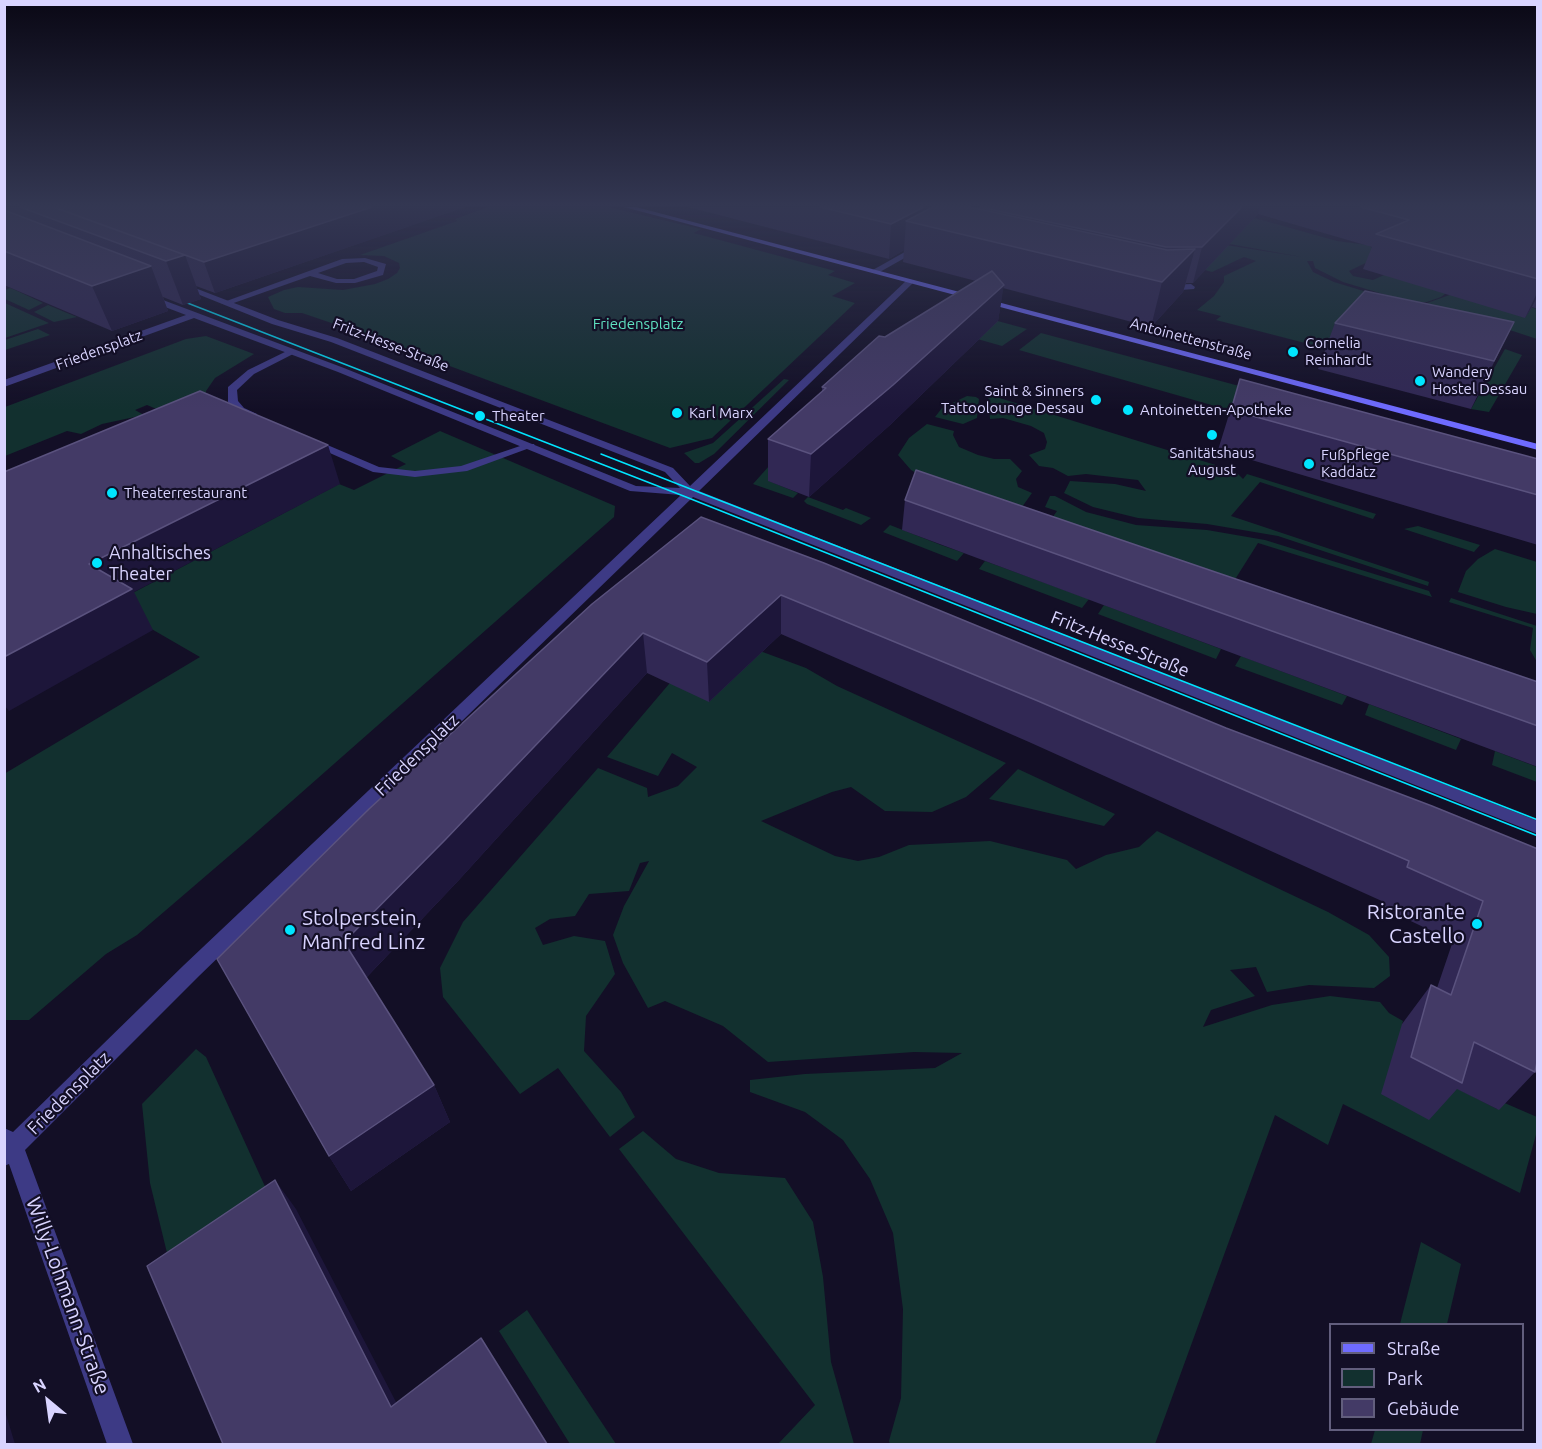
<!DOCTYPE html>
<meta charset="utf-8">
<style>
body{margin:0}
#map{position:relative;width:1542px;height:1449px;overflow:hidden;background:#130f26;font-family:Ubuntu,sans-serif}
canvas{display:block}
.frame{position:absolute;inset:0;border:6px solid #d9d4ff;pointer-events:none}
.legend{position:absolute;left:1329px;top:1323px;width:195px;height:108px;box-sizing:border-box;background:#130f26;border:2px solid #625e7d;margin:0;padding:8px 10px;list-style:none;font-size:18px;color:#d9d4ff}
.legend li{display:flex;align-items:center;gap:12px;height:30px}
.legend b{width:30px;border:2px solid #625e7d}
.north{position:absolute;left:18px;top:1371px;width:60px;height:60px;-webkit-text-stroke:4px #130f26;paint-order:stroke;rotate:331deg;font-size:16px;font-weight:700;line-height:24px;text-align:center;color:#d9d4ff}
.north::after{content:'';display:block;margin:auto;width:21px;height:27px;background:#d9d4ff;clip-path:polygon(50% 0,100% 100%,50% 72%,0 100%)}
</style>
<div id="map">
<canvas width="1542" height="1449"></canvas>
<div class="frame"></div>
<ul class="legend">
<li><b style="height:8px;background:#6f6bff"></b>Straße</li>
<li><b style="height:16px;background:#12302f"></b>Park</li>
<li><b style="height:16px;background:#433a66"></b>Gebäude</li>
</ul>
<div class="north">N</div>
</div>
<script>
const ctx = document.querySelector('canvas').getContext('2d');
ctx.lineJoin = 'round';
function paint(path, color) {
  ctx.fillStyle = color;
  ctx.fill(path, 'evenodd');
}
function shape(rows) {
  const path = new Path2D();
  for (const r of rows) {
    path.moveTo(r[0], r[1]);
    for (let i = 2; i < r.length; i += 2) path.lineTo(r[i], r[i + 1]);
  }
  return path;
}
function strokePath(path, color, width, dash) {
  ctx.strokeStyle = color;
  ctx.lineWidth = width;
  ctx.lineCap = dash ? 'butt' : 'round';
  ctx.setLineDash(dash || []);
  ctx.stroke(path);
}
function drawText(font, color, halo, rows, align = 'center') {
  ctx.font = font + ' Ubuntu,sans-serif';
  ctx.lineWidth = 4.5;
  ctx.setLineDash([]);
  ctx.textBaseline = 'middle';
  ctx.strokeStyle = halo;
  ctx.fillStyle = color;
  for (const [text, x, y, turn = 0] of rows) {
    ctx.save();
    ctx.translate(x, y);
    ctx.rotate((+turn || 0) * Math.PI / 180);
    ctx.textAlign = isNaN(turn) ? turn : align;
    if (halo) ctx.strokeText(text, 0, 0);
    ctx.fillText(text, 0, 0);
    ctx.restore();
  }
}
paint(shape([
 [488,207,608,207,701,229,694,233,835,271,828,275,855,283,832,296,855,303,712,438,670,448,361,333,302,313,285,313,274,309,268,297,284,290,298,287,343,290,375,284,388,279,397,273,400,268,399,263,384,256,360,255,457,221,455,219],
 [1255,218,1337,241,1368,245,1382,255,1349,271,1353,276,1373,280,1408,264,1460,283,1441,297,1427,302,1413,303,1343,282,1315,268,1313,261,1307,261,1313,272,1334,282,1416,307,1455,293,1519,304,1537,309,1537,339,1452,311,1332,350,1216,320,1221,316,1197,310,1214,296,1224,282,1224,276,1256,261,1244,257,1212,272,1205,270,1207,242,1302,257,1224,243,1216,232],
 [10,288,13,289,43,303,29,310,5,299,5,290],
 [5,303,49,323,5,338],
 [48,305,67,313,77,317,54,322,34,312],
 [939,305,1027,329,1002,346,914,321],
 [38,329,50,335,5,350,5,340],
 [1041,333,1273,395,1279,389,1537,498,1019,350],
 [206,336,254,354,215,378,206,391,202,428,147,405,135,410,144,415,102,424,81,434,67,431,5,456,5,407,186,339],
 [1505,349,1522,355,1489,412,1471,409],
 [784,379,789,380,714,454,699,463,695,463,684,453,713,443],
 [967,396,976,397,979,399,977,418,963,424,935,417,942,408],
 [993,396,1235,471,1243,479,1247,474,1376,514,1373,519,1260,482,1231,516,1429,582,1428,586,1278,536,1207,524,1138,518,1093,507,1064,493,1070,481,1115,484,1146,491,1138,480,1086,474,1068,476,1053,468,1039,466,1029,455,1045,449,1047,442,1044,433,1031,426,1003,418,990,419,988,397],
 [810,420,769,481,798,493,793,498,753,484],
 [927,424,954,431,953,435,959,447,978,455,994,459,1010,459,1022,471,1016,479,1018,487,1032,493,1017,514,940,487,911,470,898,455,909,438],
 [440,431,615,506,614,517,250,838,137,935,106,954,29,1020,5,1020,4,774,200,657,110,605,339,484,354,490,406,464,391,456],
 [1050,496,1055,496,1086,512,1136,525,1207,530,1265,540,1429,591,1432,597,1258,543,1234,581,1047,525,1057,511,1045,507],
 [808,497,843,510,846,508,871,518,861,525,807,504,804,501],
 [890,525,941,545,964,553,957,561,883,532],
 [1418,526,1480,545,1474,552,1404,529],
 [1495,549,1537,562,1537,614,1506,607,1458,592,1466,571,1478,559],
 [985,561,1089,599,1082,608,979,569],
 [1451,598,1537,626,1537,662,1530,650,1533,628,1449,602],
 [1104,605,1221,649,1216,659,1098,614],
 [760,651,806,668,837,686,1006,763,966,797,932,812,885,811,851,787,832,792,761,821,835,856,858,861,879,857,909,845,990,841,1067,860,1076,869,1106,855,1139,847,1157,831,1328,912,1369,935,1389,957,1390,976,1374,988,1309,985,1267,992,1256,967,1230,970,1255,996,1211,1010,1203,1027,1272,1005,1330,996,1380,1002,1389,1013,1403,1021,1402,1024,1441,1080,1497,1109,1500,1101,1537,1117,1537,1131,1520,1193,1343,1104,1328,1145,1275,1115,1155,1444,890,1444,889,1441,901,1398,903,1309,893,1233,870,1179,843,1140,805,1112,750,1092,750,1080,805,1074,935,1068,962,1053,914,1052,768,1062,723,1026,665,1001,648,1008,623,963,613,935,624,906,649,861,640,863,629,891,589,894,575,916,550,919,535,928,543,945,574,936,605,941,615,974,586,1016,584,1051,621,1092,635,1117,610,1137,558,1068,520,1094,443,997,440,968,463,922,598,768,647,788,648,797,678,786,697,767,672,753,658,776,607,757,669,684,701,654],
 [1241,656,1347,696,1342,705,1235,666],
 [1369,704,1461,739,1456,750,1365,715],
 [1495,751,1537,767,1537,782,1492,765],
 [1018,769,1115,814,1104,826,989,799],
 [196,1049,206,1057,268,1193,168,1257,150,1183,142,1104],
 [643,1131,676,1159,719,1173,785,1178,813,1222,823,1277,831,1362,854,1444,780,1444,779,1443,815,1405,619,1149],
 [1421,1242,1461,1264,1447,1324,1400,1324],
 [527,1310,616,1444,570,1444,499,1331],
 [1375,1430,1423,1430,1420,1444,1371,1444]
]), '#12302f');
paint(shape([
 [365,258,386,264,383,275,355,283,336,283,310,276,228,305,221,303,342,259,365,258],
 [364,262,378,267,377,271,354,279,337,279,318,273,346,263,364,262],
 [289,350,297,352,254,374,237,390,238,401,244,408,257,414,257,418,249,418,236,412,228,402,228,387,248,370,289,350],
 [311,438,379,467,415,471,461,466,526,444,534,444,535,446,467,471,415,477,373,472,307,443,306,441,311,438]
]), '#3d3a85');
paint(shape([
 [919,244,926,246,878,273,871,271,919,244],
 [908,279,915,281,699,491,1538,821,1538,834,693,497,198,977,25,1150,133,1444,107,1444,9,1164,4,1166,4,1128,13,1132,184,965,681,495,630,491,338,372,194,318,4,387,4,380,186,315,144,299,143,297,147,294,344,368,636,486,680,488,665,472,331,342,272,324,175,285,182,283,278,320,337,338,673,468,690,486,908,279],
 [1191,284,1195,287,1194,289,1167,291,1163,288,1167,285,1191,284]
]), '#3d3a85');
paint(shape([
 [624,207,636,207,1538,444,1538,450,624,207]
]), '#6f6bff');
strokePath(shape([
 [172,297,686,497,1538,836],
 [601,454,1538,820]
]), '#00e5ff', 1.5);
paint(shape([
 [4,207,465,207,215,293,196,286,201,299,183,305,163,297,168,311,112,331,4,285],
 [688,207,1538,207,1538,309,1532,307,1525,318,1363,269,1372,247,1258,214,1193,283,1186,283,1183,292,1151,327,1003,288,998,321,890,425,809,497,768,481,768,439,822,392,822,387,885,337,976,281,903,262,904,250,889,259],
 [1514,322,1471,409,1318,369,1335,323],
 [1240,379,1538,459,1538,545,1218,450],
 [905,500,1538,682,1538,767,902,530],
 [701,517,1226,728,1538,849,1535,1072,1499,1110,1457,1089,1429,1120,1381,1094,1402,1024,1431,985,1437,988,1453,941,1381,907,1384,902,1029,742,781,634,709,702,647,673,458,881,366,978,434,1085,450,1122,351,1191,329,1156,217,959]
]), '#312854');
paint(shape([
 [372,207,465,207,215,293,204,262],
 [924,207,960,207,906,221,904,250,889,259,891,224],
 [1242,207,1260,207,1258,214,1193,283,1202,247],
 [1195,249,1183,292,1151,327,1162,282],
 [185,255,201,299,183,305,166,261],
 [151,266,168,311,112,331,92,286],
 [1004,285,998,321,890,425,809,497,811,454],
 [1538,291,1538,295,1532,307,1525,318],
 [328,445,340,484,134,592,153,630,9,711,4,705,4,657,89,564],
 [781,595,781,634,709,702,707,662],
 [643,633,647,673,458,881,362,982,344,942],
 [434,1085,450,1122,351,1191,329,1156],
 [275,1180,296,1209,410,1429,391,1407],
 [4,1408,15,1444,4,1444]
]), '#1d163a');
const building = shape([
 [20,207,53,207,185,255,166,261,20,207],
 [54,207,372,207,204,262,54,207],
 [820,207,924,207,891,224,820,207],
 [933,207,970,207,1167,250,1195,249,1162,282,906,221,933,207],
 [979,207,1242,207,1202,247,1166,247,979,207],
 [1361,207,1538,207,1538,279,1376,234,1409,220,1361,207],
 [4,210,151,266,92,286,4,251,4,210],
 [992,271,1004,285,893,385,811,454,768,439,826,388,822,387,879,336,885,337,992,271],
 [1365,291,1514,322,1494,361,1335,323,1365,291],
 [1240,379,1538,459,1538,495,1231,410,1240,379],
 [200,391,328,445,89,564,132,589,4,657,4,472,200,391],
 [916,470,1538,682,1538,726,905,500,916,470],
 [701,517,824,563,1226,728,1432,806,1538,849,1538,1057,1535,1072,1474,1042,1462,1083,1411,1057,1431,985,1451,995,1483,901,1407,867,1409,861,1038,701,781,595,707,662,643,633,445,840,344,942,434,1085,329,1156,217,959,369,809,592,604,701,517],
 [275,1180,391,1407,481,1338,547,1444,223,1444,147,1266,275,1180]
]);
paint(building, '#433a66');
strokePath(building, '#5a527e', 1.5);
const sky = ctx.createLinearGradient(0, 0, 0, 410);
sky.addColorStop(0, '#0a0815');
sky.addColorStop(0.5, '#333752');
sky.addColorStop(1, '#33375200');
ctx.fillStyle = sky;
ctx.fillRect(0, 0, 1542, 410);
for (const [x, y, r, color] of [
 [1293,352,6,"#00e5ff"],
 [1420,381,6,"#00e5ff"],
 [1096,400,6,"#00e5ff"],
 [1128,410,6,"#00e5ff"],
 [677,413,6,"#00e5ff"],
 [480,416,6,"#00e5ff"],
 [1212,435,6,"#00e5ff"],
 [1309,464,6,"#00e5ff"],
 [112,493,6,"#00e5ff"],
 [97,563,6,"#00e5ff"],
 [1477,924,6,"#00e5ff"],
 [290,930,6,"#00e5ff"]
]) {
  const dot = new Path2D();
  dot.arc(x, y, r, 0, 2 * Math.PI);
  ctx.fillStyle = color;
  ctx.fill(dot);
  strokePath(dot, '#130f26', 2);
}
drawText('15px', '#5fe0c0', '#130f26', [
 ["Friedensplatz",638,324]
]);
drawText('15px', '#d9d4ff', '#130f26', [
 ["Antoinettenstraße",1191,339,15],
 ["Fritz-Hesse-Straße",391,345,21],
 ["Friedensplatz",99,350,-20]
]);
drawText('15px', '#d9d4ff', '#130f26', [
 ["Cornelia",1305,343],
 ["Reinhardt",1305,360],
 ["Wandery",1432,372],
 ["Hostel Dessau",1432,389],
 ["Saint & Sinners",1084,391,"right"],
 ["Tattoolounge Dessau",1084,408,"right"],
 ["Antoinetten-Apotheke",1140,410],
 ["Karl Marx",689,413],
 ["Theater",492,416],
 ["Sanitätshaus",1212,453,"center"],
 ["August",1212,470,"center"],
 ["Fußpflege",1321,455],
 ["Kaddatz",1321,472],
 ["Theaterrestaurant",124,493]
], 'left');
drawText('18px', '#d9d4ff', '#130f26', [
 ["Anhaltisches",109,553],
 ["Theater",109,574]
], 'left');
drawText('18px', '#d9d4ff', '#130f26', [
 ["Fritz-Hesse-Straße",1120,644,22],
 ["Friedensplatz",417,755,-44],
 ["Friedensplatz",69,1093,-45]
]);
drawText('21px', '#d9d4ff', '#130f26', [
 ["Ristorante",1465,912],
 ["Castello",1465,936],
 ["Stolperstein,",302,918,"left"],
 ["Manfred Linz",302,942,"left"]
], 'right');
drawText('21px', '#d9d4ff', '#130f26', [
 ["Willy-Lohmann-Straße",68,1296,70]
]);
</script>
